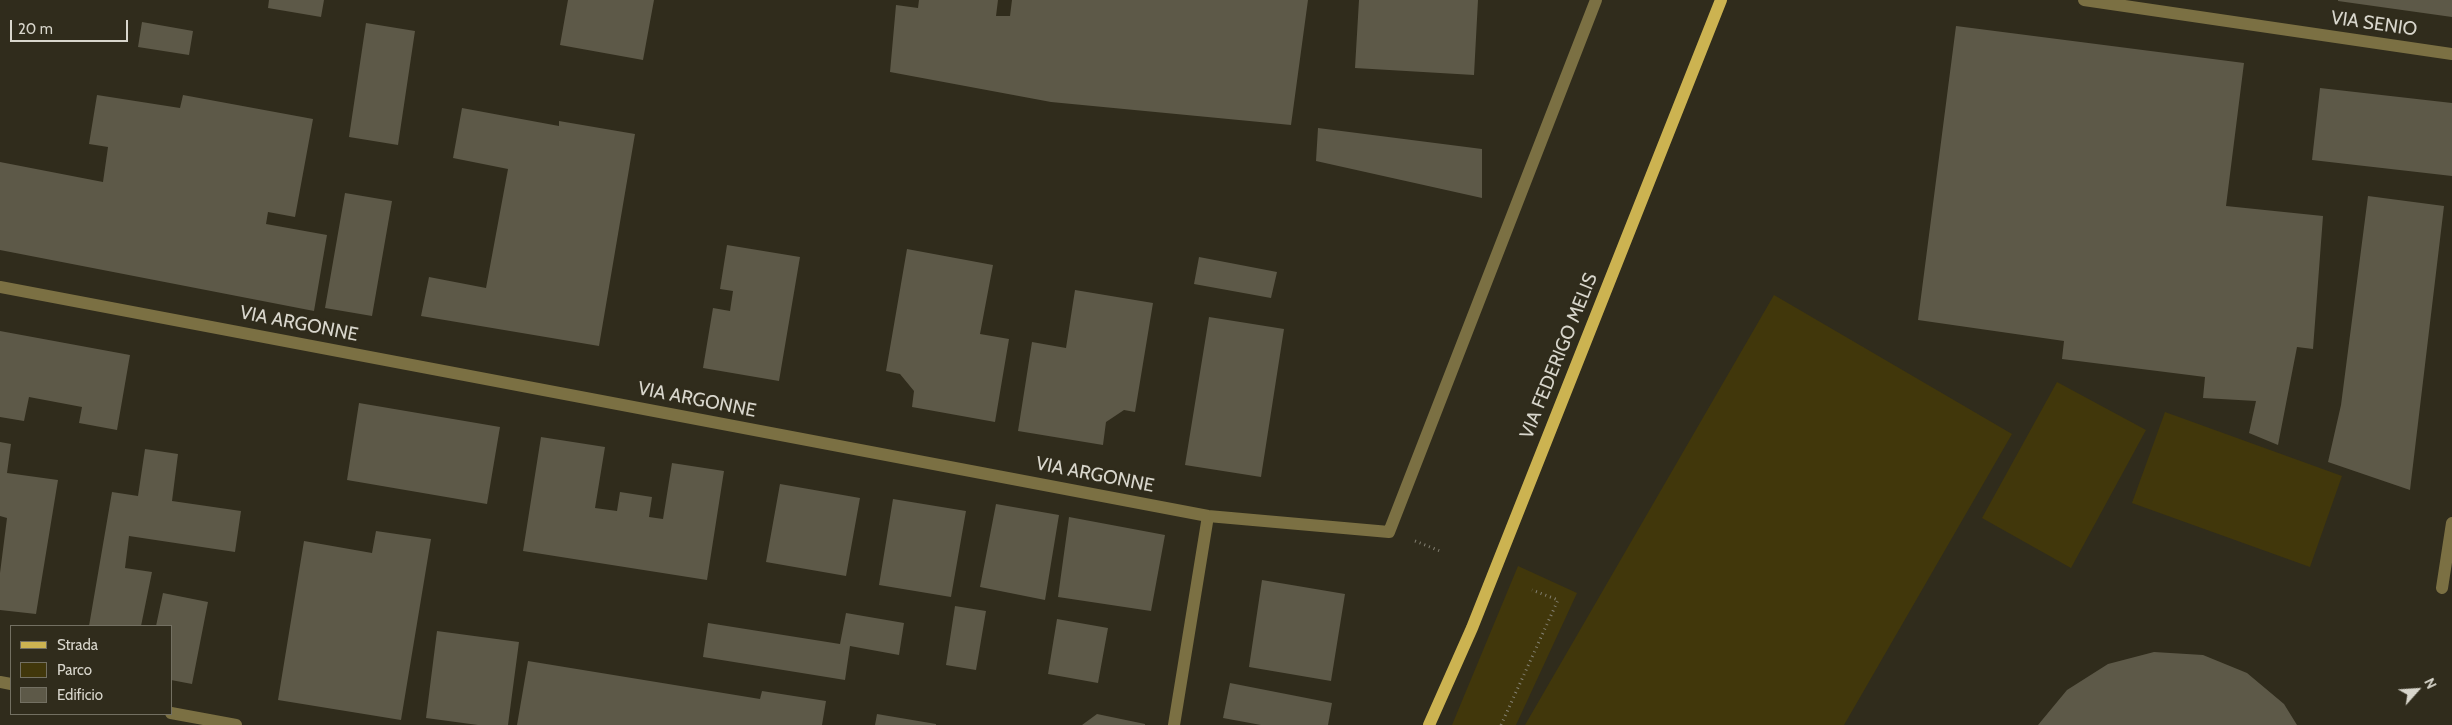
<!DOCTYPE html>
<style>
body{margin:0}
#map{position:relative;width:2452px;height:725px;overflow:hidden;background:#302c1c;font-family:Cabin,sans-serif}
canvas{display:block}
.legend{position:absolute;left:10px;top:625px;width:162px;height:90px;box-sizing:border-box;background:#302c1c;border:1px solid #737062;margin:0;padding:6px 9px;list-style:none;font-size:15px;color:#d8d6cc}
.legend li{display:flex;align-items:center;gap:10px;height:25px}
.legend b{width:25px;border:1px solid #737062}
.north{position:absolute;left:2392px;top:665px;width:50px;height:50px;-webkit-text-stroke:4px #302c1c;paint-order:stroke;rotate:64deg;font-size:14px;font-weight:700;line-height:20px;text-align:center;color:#d8d6cc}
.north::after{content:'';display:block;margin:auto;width:18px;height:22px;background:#d8d6cc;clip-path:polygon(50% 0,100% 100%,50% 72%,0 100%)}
.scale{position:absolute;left:10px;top:20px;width:118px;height:22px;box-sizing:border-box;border:2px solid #d8d6cc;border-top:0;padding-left:6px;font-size:15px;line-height:18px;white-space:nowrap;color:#d8d6cc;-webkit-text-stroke:4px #302c1c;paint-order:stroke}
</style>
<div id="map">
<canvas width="2452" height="725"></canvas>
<ul class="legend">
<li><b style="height:6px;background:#ccb351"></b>Strada</li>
<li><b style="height:14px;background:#41370b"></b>Parco</li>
<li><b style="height:14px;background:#5d5948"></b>Edificio</li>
</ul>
<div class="north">N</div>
<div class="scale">20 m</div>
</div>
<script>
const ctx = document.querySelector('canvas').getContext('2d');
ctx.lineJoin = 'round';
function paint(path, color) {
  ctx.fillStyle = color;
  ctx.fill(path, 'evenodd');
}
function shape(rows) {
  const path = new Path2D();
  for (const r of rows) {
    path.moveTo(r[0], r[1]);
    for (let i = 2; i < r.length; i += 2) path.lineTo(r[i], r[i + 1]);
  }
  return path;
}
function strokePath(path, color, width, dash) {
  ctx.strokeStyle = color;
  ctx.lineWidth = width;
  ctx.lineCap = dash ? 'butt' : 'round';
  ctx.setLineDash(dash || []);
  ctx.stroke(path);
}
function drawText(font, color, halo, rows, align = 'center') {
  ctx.font = font + ' Cabin,sans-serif';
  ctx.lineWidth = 4.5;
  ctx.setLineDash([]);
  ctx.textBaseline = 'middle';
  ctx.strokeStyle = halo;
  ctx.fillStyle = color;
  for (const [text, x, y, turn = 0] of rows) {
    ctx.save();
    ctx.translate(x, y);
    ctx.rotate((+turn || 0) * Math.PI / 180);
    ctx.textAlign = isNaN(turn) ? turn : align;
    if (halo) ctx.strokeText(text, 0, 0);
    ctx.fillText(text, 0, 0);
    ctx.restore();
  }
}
paint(shape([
 [1774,295,2012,434,1844,725,1525,725],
 [2057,382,2146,430,2071,568,1982,518],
 [2165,412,2342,476,2310,567,2132,503],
 [1518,566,1577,593,1516,725,1452,725]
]), '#41370b');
paint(shape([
 [269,0,324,0,321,17,268,8],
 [568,0,654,0,643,60,560,45],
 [919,0,998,0,996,16,1010,16,1012,0,1308,0,1291,125,1051,102,890,72,896,5,918,8],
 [1359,0,1478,0,1474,75,1355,68],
 [2338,0,2452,0,2452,17,2338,1],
 [142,22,193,31,189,55,138,47],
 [366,23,415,31,398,145,349,137],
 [1956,26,2244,63,2226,206,2323,216,2313,349,2297,347,2278,445,2249,433,2256,401,2203,398,2205,377,2062,359,2064,341,1918,320],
 [2320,88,2452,103,2452,176,2312,160],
 [97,95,180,108,183,95,313,119,295,217,268,212,266,224,327,235,314,311,0,250,0,162,103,182,108,147,89,144],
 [462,108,559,126,559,121,635,134,599,346,421,316,429,277,486,288,508,169,453,158],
 [1318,128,1482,149,1482,198,1316,161],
 [345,193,392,201,372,316,325,308],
 [2368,196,2444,206,2410,490,2328,462,2341,405],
 [727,245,800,257,779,381,703,368,713,308,730,311,733,291,720,289],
 [907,249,993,265,980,334,1009,339,995,422,912,407,914,391,900,374,886,371],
 [1199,257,1277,272,1271,298,1194,284],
 [1075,290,1153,303,1135,412,1124,410,1106,422,1103,445,1018,431,1032,342,1066,348],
 [1209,317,1284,329,1261,477,1185,465],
 [0,331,130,355,117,430,79,423,82,407,29,397,24,421,0,417],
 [359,403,500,427,487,504,347,480],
 [541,437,605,447,595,508,617,511,620,492,652,497,649,517,663,519,672,463,724,471,707,580,523,551],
 [0,442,11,444,7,473,58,480,36,614,0,610,0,573,7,518,0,516],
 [145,449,178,454,172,501,241,511,235,552,129,536,125,568,152,572,141,626,89,626,112,492,138,496],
 [780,484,860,498,846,576,766,562],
 [893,499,966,511,951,597,879,585],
 [996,504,1059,515,1045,600,980,587],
 [1069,517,1165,535,1151,611,1058,597],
 [376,531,431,539,401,720,278,700,304,541,372,553],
 [1262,580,1345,594,1331,681,1249,667],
 [163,593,208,602,192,684,171,680,171,626,156,626],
 [955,606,986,611,976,670,946,665],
 [846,613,904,623,899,655,850,646,845,680,703,657,708,623,840,644],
 [1057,619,1108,628,1098,683,1048,674],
 [437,631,519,642,508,725,478,725,426,718],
 [2154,652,2203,655,2247,673,2284,704,2297,725,2038,725,2067,690,2108,664],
 [528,661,760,699,762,691,826,701,822,725,517,725],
 [1230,683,1332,703,1328,725,1261,725,1223,718],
 [877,714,936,724,936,725,875,725],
 [1097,714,1145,724,1145,725,1082,725]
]), '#5d5948');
strokePath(shape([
 [1415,541,1440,551],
 [1501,725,1558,600,1532,590]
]), '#848173', 3, [1, 4]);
strokePath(shape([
 [2084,0,2452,54],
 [0,287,1208,516,1389,532,1596,0],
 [2442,588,2452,523],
 [0,682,11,684],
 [171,713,236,725],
 [1174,725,1208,516]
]), '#7b7043', 12);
strokePath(shape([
 [1429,725,1472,628,1721,0]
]), '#ccb351', 12);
drawText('19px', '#d8d6cc', '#302c1c', [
 ["VIA SENIO",2374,24,8],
 ["VIA ARGONNE",299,324,11],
 ["VIA FEDERIGO MELIS",1559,356,-68],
 ["VIA ARGONNE",697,400,11],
 ["VIA ARGONNE",1095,475,11]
]);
</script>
